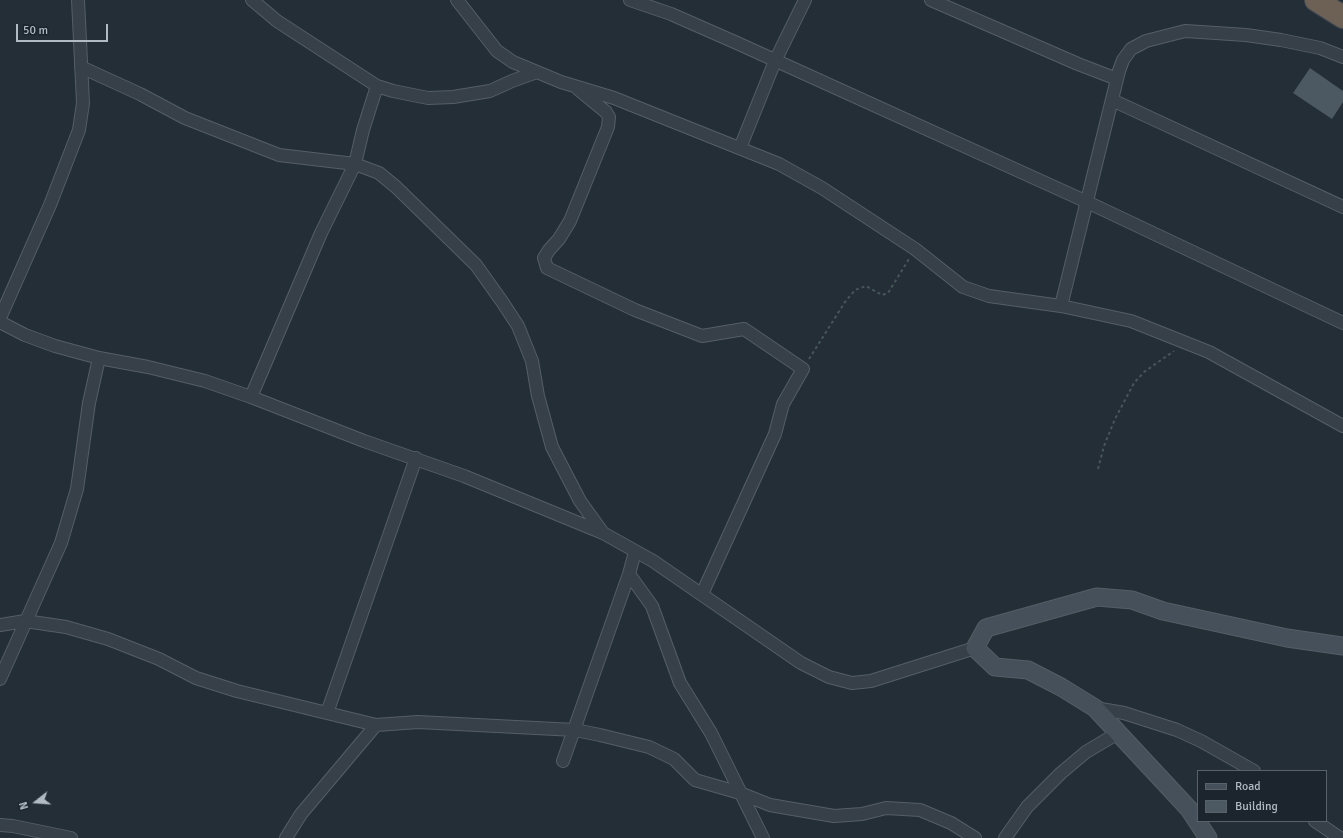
<!DOCTYPE html>
<style>
body{margin:0}
#map{position:relative;width:1343px;height:838px;overflow:hidden;background:#242e37;font-family:Signika,sans-serif}
canvas{display:block}
.legend{position:absolute;left:1197px;top:770px;width:130px;height:52px;box-sizing:border-box;background:#1c252d;border:1px solid #586169;margin:0;padding:5px 7px;list-style:none;font-size:12px;color:#b2bbc4}
.legend li{display:flex;align-items:center;gap:8px;height:20px}
.legend b{width:20px;border:1px solid #586169}
.north{position:absolute;left:16px;top:782px;width:40px;height:40px;-webkit-text-stroke:3px #1c252d;paint-order:stroke;rotate:253deg;font-size:11px;font-weight:700;line-height:16px;text-align:center;color:#b2bbc4}
.north::after{content:'';display:block;margin:auto;width:14px;height:18px;background:#b2bbc4;clip-path:polygon(50% 0,100% 100%,50% 72%,0 100%)}
.scale{position:absolute;left:16px;top:24px;width:92px;height:18px;box-sizing:border-box;border:2px solid #b2bbc4;border-top:0;padding-left:5px;font-size:12px;line-height:14px;white-space:nowrap;color:#b2bbc4;-webkit-text-stroke:3px #1c252d;paint-order:stroke}
</style>
<div id="map">
<canvas width="1343" height="838"></canvas>
<ul class="legend">
<li><b style="height:5px;background:#45505a"></b>Road</li>
<li><b style="height:11px;background:#4c5963"></b>Building</li>
</ul>
<div class="north">N</div>
<div class="scale">50 m</div>
</div>
<script>
const ctx = document.querySelector('canvas').getContext('2d');
ctx.lineJoin = 'round';
function paint(path, color) {
  ctx.fillStyle = color;
  ctx.fill(path, 'evenodd');
}
function shape(rows) {
  const path = new Path2D();
  for (const r of rows) {
    path.moveTo(r[0], r[1]);
    for (let i = 2; i < r.length; i += 2) path.lineTo(r[i], r[i + 1]);
  }
  return path;
}
function strokePath(path, color, width, dash) {
  ctx.strokeStyle = color;
  ctx.lineWidth = width;
  ctx.lineCap = dash ? 'butt' : 'round';
  ctx.setLineDash(dash || []);
  ctx.stroke(path);
}
paint(shape([
 [1310,68,1343,91,1343,102,1332,119,1293,93]
]), '#4c5963');
const street = shape([
 [252,0,277,21,377,86,363,130,355,164,379,173,396,187,476,265,503,303,518,326,532,361,538,396,552,447,580,501,603,533,653,561,801,663,829,677,852,683,871,681,975,648],
 [457,0,497,51,513,62,561,82,614,98,779,164,822,188,915,249,963,287,989,296,1061,306,1131,321,1209,352,1343,426],
 [630,0,671,14,737,43,1085,201,1343,323],
 [931,0,1078,64,1117,79],
 [81,67,140,94,185,118,279,155,355,164,321,233,251,397],
 [377,86,393,91,428,98,453,97,490,91,512,81,537,72],
 [578,89,606,112,609,117,608,127,570,221,559,239,549,250,544,258,547,268,635,310,702,336,744,329,803,369,783,404,775,434,702,594],
 [1112,100,1343,207],
 [740,148,775,61,805,0],
 [1061,306,1119,71,1123,60,1131,49,1146,41,1185,31,1246,35,1281,40,1320,48,1343,57],
 [0,318,50,205,79,130,83,103,78,0],
 [0,322,25,335,55,346,99,358,148,367,205,381,251,397,364,441,464,476,603,533],
 [635,552,629,574,652,606,680,683,711,733,763,838],
 [0,625,25,621,66,627,108,639,159,659,196,678,237,691,376,725,418,722,575,730,600,735,649,747,674,759,695,780,740,793,770,805,834,816,862,814,886,808,920,810,951,823,975,838],
 [0,679,61,543,77,489,89,403,99,358],
 [1095,708,1124,713,1177,730,1201,741,1254,771],
 [327,713,416,458],
 [563,761,629,574],
 [1315,821,1340,838],
 [0,825,13,826,71,838],
 [286,838,301,814,376,725],
 [1005,838,1027,807,1061,773,1086,752,1118,733]
]);
const secondary = shape([
 [1208,838,1189,809,1095,708,1061,687,1028,670,995,667,975,648,986,628,1097,597,1132,600,1163,611,1287,638,1343,646]
]);
const highway = shape([
 [1316,0,1343,17]
]);
strokePath(street, '#555e66', 14);
strokePath(secondary, '#555e66', 19);
strokePath(highway, '#424b53', 24);
strokePath(shape([
 [809,359,845,302,855,290,866,286,882,295,888,293,909,259],
 [1098,469,1104,446,1115,419,1134,383,1144,372,1174,351]
]), '#455757', 2, [3, 3]);
strokePath(street, '#374048', 12);
strokePath(secondary, '#45505a', 17);
strokePath(highway, '#6d6155', 22);
</script>
